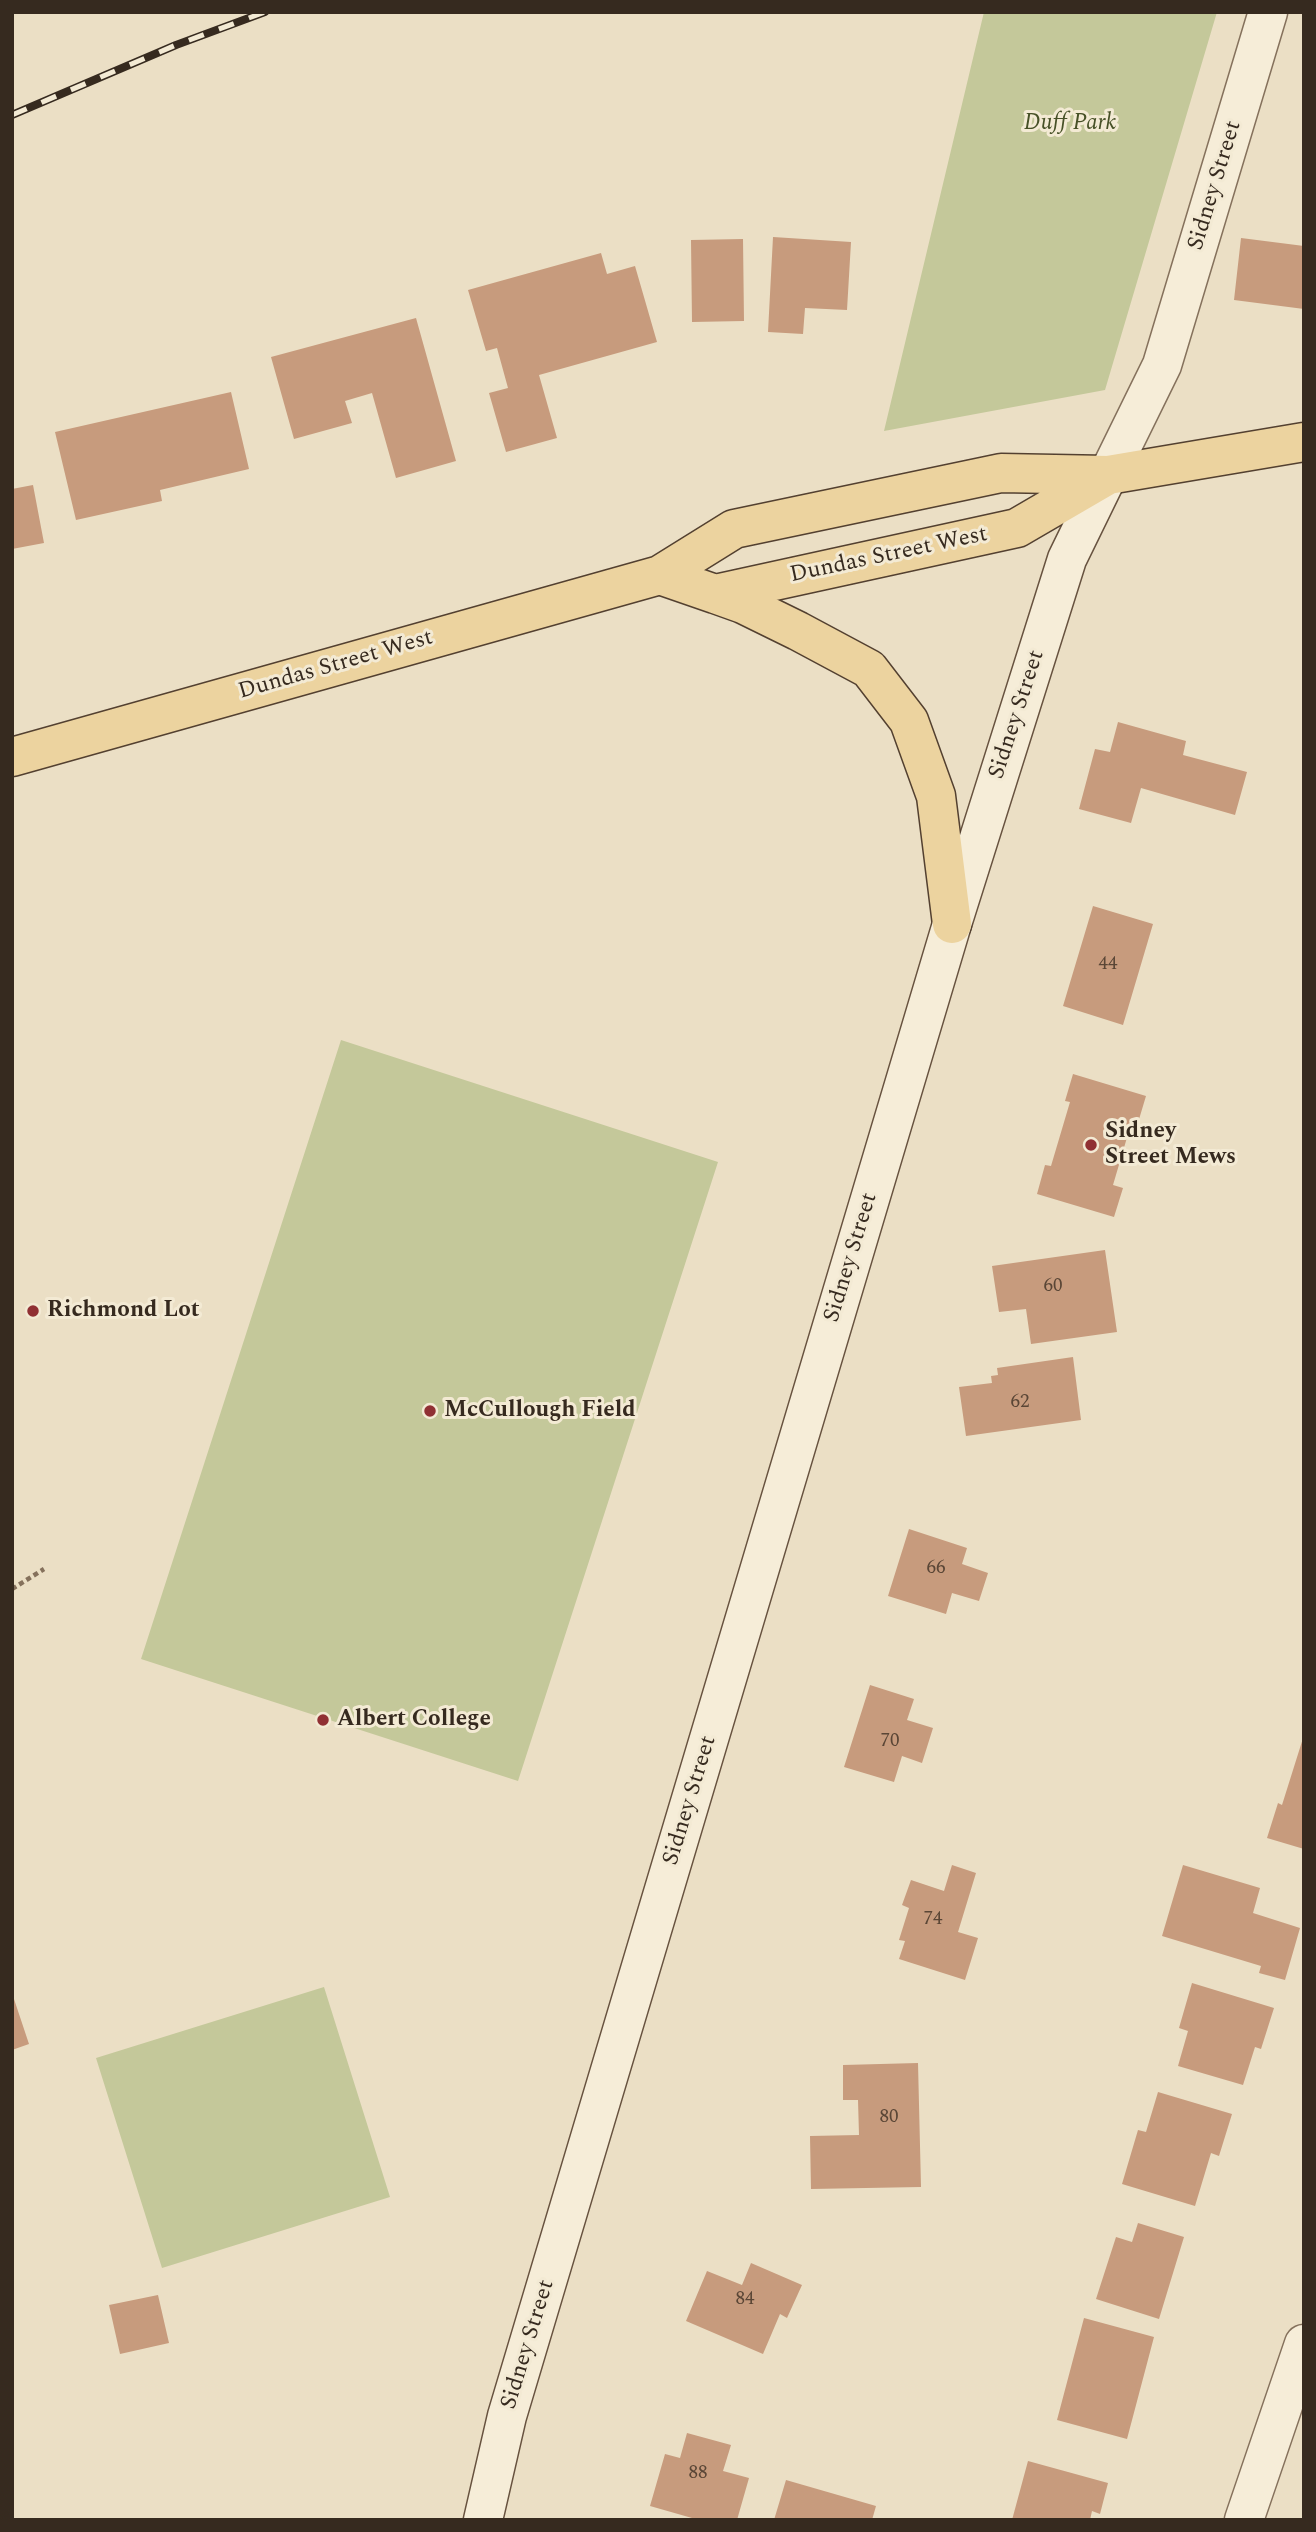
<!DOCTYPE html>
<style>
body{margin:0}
#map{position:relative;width:1316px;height:2532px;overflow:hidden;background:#ebdfc5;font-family:Spectral,serif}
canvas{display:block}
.frame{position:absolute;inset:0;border:14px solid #362a1f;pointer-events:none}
</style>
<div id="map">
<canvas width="1316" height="2532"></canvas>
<div class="frame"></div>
</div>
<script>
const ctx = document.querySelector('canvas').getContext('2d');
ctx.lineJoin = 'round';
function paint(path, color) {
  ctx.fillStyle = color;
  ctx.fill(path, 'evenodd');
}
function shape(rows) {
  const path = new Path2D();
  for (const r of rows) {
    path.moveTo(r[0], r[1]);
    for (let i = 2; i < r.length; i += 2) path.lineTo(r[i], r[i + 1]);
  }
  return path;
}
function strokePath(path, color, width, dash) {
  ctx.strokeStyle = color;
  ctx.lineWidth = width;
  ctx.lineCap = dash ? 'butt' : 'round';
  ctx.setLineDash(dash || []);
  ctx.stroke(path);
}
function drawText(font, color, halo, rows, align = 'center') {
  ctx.font = font + ' Spectral,serif';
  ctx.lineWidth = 6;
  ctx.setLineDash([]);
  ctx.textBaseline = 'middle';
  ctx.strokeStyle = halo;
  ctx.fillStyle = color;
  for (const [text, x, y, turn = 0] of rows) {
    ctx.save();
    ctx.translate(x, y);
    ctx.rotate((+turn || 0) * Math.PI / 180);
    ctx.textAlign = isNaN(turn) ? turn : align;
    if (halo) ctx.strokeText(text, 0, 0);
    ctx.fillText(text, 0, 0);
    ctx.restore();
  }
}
paint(shape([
 [984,12,1217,12,1105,390,884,431],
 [341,1040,718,1162,518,1781,141,1659],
 [324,1987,390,2197,162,2268,96,2058]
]), '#c4c89a');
paint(shape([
 [773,237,851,242,847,310,805,308,803,334,768,332],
 [1241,238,1304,246,1304,309,1234,300],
 [743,239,744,321,692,322,691,240],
 [601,253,607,274,635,266,657,342,539,375,557,438,506,452,489,393,508,388,497,348,486,351,468,290],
 [416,318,456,461,396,478,372,393,345,401,352,423,294,439,271,357],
 [231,392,249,469,160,490,162,501,76,520,55,432],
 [33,485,44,543,12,549,12,489],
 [1118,722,1186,741,1183,755,1247,772,1235,815,1141,788,1131,823,1079,809,1095,749,1110,752],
 [1093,906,1153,924,1123,1025,1063,1006],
 [1073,1074,1146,1096,1137,1126,1131,1124,1113,1185,1123,1188,1114,1217,1037,1194,1045,1165,1051,1166,1070,1102,1065,1101],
 [1105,1250,1117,1332,1031,1344,1026,1309,999,1312,992,1266],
 [1073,1357,1081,1420,966,1436,959,1387,992,1383,991,1376,998,1375,997,1368],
 [909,1529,967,1548,962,1564,988,1573,979,1601,952,1593,946,1614,888,1596],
 [870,1685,914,1699,907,1720,933,1728,922,1763,902,1756,894,1782,844,1767],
 [1304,1735,1304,1849,1267,1838,1278,1803,1282,1805],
 [952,1865,976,1873,958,1932,978,1938,965,1980,899,1959,905,1941,899,1940,909,1908,902,1905,911,1880,944,1891],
 [1183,1865,1260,1888,1253,1913,1300,1928,1285,1980,1259,1973,1261,1966,1162,1936],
 [1192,1983,1274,2008,1261,2049,1255,2047,1243,2085,1178,2066,1188,2031,1179,2028],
 [12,1993,29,2044,12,2050],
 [918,2063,921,2187,811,2189,810,2136,859,2135,858,2100,843,2100,843,2065],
 [1158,2092,1232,2114,1219,2156,1211,2153,1195,2206,1122,2184,1138,2130,1146,2132],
 [1138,2223,1184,2237,1159,2319,1096,2299,1116,2237,1132,2242],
 [751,2263,802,2285,787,2318,780,2314,763,2354,686,2321,707,2271,742,2285],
 [158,2295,169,2343,120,2354,109,2305],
 [1084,2318,1154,2337,1127,2439,1057,2420],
 [687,2433,731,2445,723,2471,749,2478,737,2520,699,2520,650,2506,665,2454,680,2458],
 [1028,2461,1108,2483,1100,2514,1092,2511,1090,2520,1012,2520],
 [786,2480,876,2506,872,2520,774,2520]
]), '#c79b7d');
const minor = shape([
 [1108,475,1162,365,1268,12],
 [1244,2520,1304,2344]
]);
const secondary = shape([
 [483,2520,507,2416,952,924,1067,559,1108,475]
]);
const primary = shape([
 [660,575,715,594,1017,528,1108,475],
 [715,594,743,604,798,631,869,669,909,721,936,796,952,924],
 [12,757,660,575,734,529,1001,473,1108,475,1304,442]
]);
strokePath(minor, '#85715c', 41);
strokePath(secondary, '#67523f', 41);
strokePath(primary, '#534030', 41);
strokePath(shape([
 [12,1589,44,1569]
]), '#85715c', 4.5, [5, 3.5]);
strokePath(minor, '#f6edd8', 38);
strokePath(secondary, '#f6edd8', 38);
strokePath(primary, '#ecd39f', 38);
const rail = shape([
 [12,115,176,45,265,12]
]);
strokePath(rail, '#362a1f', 8);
strokePath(rail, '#f3ead4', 5, [16]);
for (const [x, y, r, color] of [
 [1091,1145,7,"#903033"],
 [33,1311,7,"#903033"],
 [430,1411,7,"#903033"],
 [323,1720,7,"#903033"]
]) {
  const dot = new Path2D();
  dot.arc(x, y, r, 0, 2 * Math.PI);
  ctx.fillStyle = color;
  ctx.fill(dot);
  strokePath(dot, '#f3ead4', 2.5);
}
drawText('19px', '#5a4636', null, [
 ["44",1108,965],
 ["60",1053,1287],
 ["62",1020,1403],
 ["66",936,1569],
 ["70",890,1742],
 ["74",933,1920],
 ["80",889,2118],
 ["84",745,2300],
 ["88",698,2474]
]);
drawText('italic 23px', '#475127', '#f3ead4', [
 ["Duff Park",1070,124]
]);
drawText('23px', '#362a1f', '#f3ead4', [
 ["Sidney Street",1216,186,-73],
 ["Dundas Street West",889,556,-12],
 ["Dundas Street West",336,666,-16],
 ["Sidney Street",1018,715,-72],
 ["Sidney Street",852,1258,-73],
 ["Sidney Street",691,1801,-73],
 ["Sidney Street",529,2345,-73]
]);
drawText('bold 23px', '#362a1f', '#f3ead4', [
 ["Sidney",1105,1132],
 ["Street Mews",1105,1158],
 ["Richmond Lot",47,1311],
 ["McCullough Field",444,1411],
 ["Albert College",337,1720]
], 'left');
</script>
